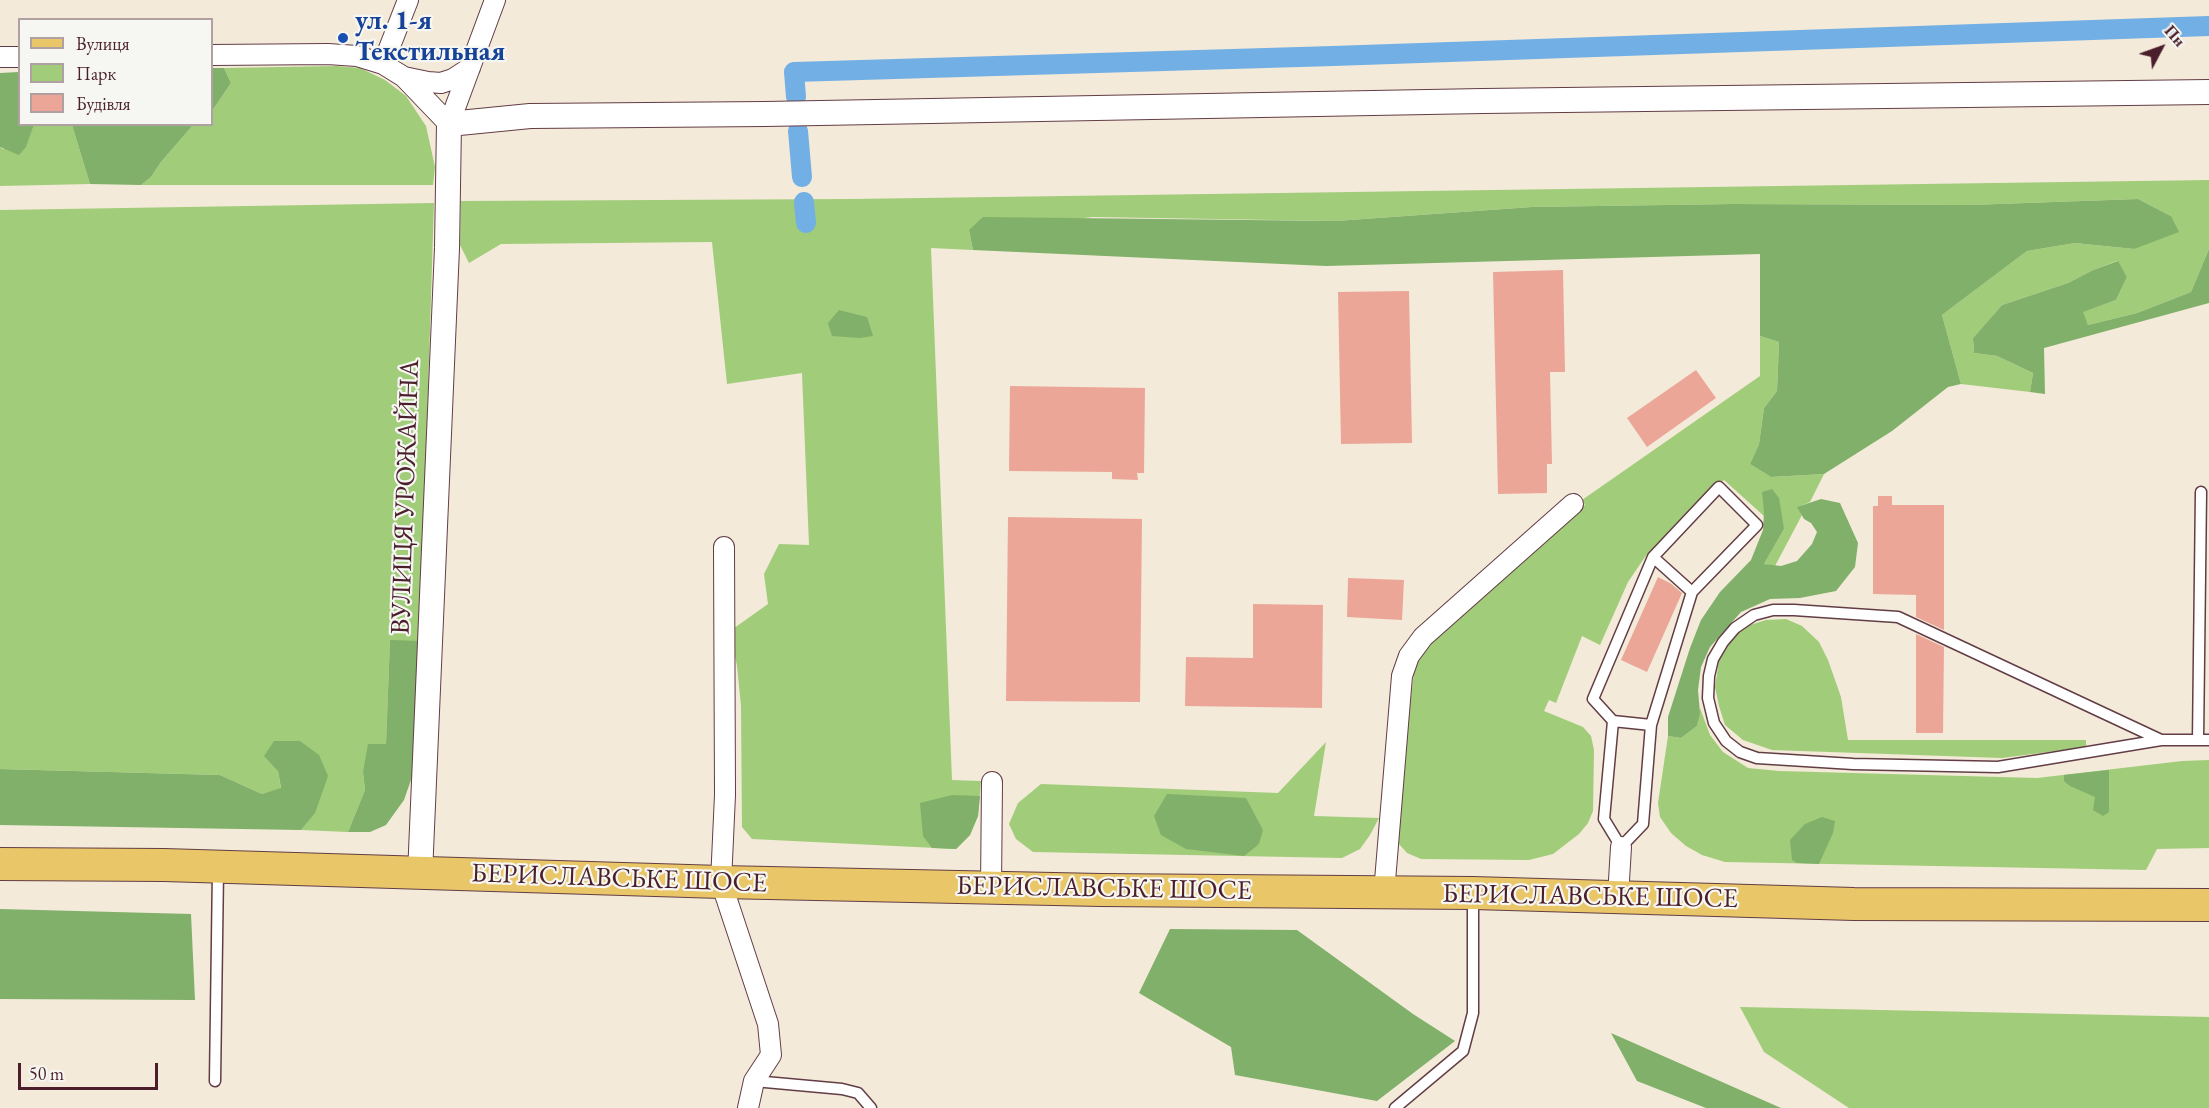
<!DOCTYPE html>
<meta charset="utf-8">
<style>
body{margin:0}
#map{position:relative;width:2209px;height:1108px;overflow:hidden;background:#f3ead9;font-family:"EB Garamond",serif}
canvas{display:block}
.legend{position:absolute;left:18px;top:18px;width:195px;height:108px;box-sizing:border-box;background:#f6f6f2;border:2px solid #b1a0a2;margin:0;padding:8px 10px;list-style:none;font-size:18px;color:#4a1f2b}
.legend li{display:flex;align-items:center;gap:12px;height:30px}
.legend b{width:30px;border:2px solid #b1a0a2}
.north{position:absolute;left:2131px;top:18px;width:60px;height:60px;-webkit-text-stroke:4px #f6f6f2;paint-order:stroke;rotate:49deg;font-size:16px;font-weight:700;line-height:24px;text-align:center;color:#4a1f2b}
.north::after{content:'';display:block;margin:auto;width:21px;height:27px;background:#4a1f2b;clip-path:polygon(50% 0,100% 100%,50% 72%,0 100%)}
.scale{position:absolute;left:18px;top:1063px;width:140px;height:27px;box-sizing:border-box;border:3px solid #4a1f2b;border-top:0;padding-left:8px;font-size:18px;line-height:21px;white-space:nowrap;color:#4a1f2b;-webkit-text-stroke:4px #f6f6f2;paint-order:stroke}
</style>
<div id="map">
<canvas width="2209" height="1108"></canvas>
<ul class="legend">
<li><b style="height:8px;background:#e9c769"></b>Вулиця</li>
<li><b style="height:16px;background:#a1cc79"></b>Парк</li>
<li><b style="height:16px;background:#eca698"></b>Будівля</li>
</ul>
<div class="north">Пн</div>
<div class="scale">50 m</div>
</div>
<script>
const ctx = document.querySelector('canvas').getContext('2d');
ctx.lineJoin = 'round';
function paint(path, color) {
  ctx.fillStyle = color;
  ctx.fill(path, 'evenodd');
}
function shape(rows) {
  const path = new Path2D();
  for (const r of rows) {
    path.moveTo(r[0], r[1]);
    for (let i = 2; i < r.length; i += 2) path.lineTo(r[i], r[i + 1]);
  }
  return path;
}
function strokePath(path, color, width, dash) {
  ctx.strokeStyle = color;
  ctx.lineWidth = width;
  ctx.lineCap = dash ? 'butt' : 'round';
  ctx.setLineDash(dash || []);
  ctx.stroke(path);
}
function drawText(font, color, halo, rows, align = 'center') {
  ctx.font = font + ' "EB Garamond",serif';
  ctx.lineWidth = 4.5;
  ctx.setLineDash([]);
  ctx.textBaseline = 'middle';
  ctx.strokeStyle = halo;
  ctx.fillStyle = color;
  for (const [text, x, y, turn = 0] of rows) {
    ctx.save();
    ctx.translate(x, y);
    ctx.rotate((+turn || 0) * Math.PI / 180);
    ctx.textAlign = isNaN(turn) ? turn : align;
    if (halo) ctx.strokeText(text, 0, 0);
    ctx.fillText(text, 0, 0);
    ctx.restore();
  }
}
paint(shape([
 [337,66,360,68,385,80,406,96,426,126,435,167,433,185,141,185,151,177,161,162,193,125,212,124,212,111,231,83,224,68],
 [34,125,72,125,90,184,0,186,0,147,3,149,26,146],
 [2209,180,2209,249,2191,292,2137,313,2088,325,2082,312,2116,300,2127,277,2117,261,2093,270,2068,283,2002,305,1973,338,1974,353,1997,356,2033,373,2030,392,1961,384,1942,315,2027,251,2075,243,2134,249,2171,216,2138,199,1970,205,1733,204,1532,207,1336,221,1093,217,969,230,973,250,931,248,952,780,981,781,978,816,970,835,956,849,752,839,742,827,741,706,737,666,730,631,768,604,764,574,779,544,809,545,802,373,727,384,712,242,501,244,469,263,460,245,461,201,851,199],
 [434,203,420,641,390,641,386,744,363,772,365,790,348,832,301,830,315,812,278,771,281,789,262,794,220,775,0,769,0,210],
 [1760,336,1779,342,1777,391,1764,408,1759,444,1750,464,1771,477,1824,474,1810,502,1798,507,1802,515,1775,566,1764,564,1784,529,1764,512,1764,516,1724,480,1684,515,1645,557,1628,582,1600,645,1582,636,1556,703,1549,700,1544,711,1583,727,1591,736,1594,750,1593,811,1588,823,1579,834,1553,854,1529,860,1421,859,1407,853,1399,844,1396,829,1416,654,1585,505,1582,500,1760,376],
 [1786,619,1802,626,1819,642,1828,660,1841,697,1848,740,2086,740,2086,747,2002,758,1772,750,1743,740,1725,725,1719,706,1715,687,1719,661,1732,639,1747,626,1766,620],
 [1700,708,1710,735,1723,752,1748,768,1779,771,2037,778,2182,761,2209,760,2209,848,2157,849,2146,870,1725,862,1702,855,1686,846,1671,833,1660,817,1658,803,1668,736,1681,738,1697,726],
 [1326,742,1314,816,1379,818,1370,835,1360,849,1342,858,1033,852,1016,839,1009,824,1018,803,1041,784,1278,793],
 [1740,1007,2209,1017,2209,1108,1849,1108,1764,1052]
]), '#a1cc79');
paint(shape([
 [212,68,224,68,231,83,212,111],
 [19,72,20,124,34,125,26,147,19,155,0,147,0,73],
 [72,125,72,124,193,125,161,162,151,177,141,185,90,184],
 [2138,199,2171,216,2179,232,2134,249,2075,243,2027,251,1942,315,1961,384,1948,387,1892,431,1824,474,1771,477,1750,464,1759,444,1764,408,1777,391,1779,342,1760,336,1760,254,1326,266,973,250,969,230,983,217,1336,221,1532,207,1733,204,1970,205],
 [2209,249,2209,303,2044,348,2045,394,2030,392,2033,373,1997,356,1974,353,1973,338,2002,305,2068,283,2093,270,2118,261,2127,277,2116,300,2083,312,2088,325,2137,313,2191,292],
 [839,310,867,317,873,336,860,338,832,336,828,323],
 [1772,489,1779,498,1784,529,1764,564,1781,566,1797,561,1812,544,1817,532,1811,523,1804,519,1797,507,1821,499,1840,503,1858,543,1855,567,1836,591,1800,598,1770,599,1741,612,1710,647,1701,667,1698,690,1700,713,1697,726,1681,738,1668,736,1668,717,1690,648,1701,620,1720,592,1751,560,1763,530,1764,512,1762,492],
 [390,640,420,641,413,774,404,800,386,825,370,832,348,832,365,790,363,772,368,744,386,744],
 [274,741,300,741,319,755,328,776,315,813,301,830,0,825,0,769,220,775,262,794,281,788,278,771,264,756],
 [2109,770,2109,812,2103,816,2093,810,2095,797,2070,786,2064,781,2064,775],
 [1167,794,1246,798,1263,830,1259,844,1244,856,1186,849,1161,835,1154,816],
 [952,795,980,796,978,816,970,835,956,849,932,848,923,836,920,803],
 [1822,817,1835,821,1833,833,1819,864,1797,863,1792,860,1790,840,1805,824],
 [0,909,191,914,195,1000,0,999],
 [1170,929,1297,930,1413,1014,1455,1041,1377,1101,1235,1075,1231,1047,1139,993],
 [1611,1033,1781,1108,1706,1108,1637,1081]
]), '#80b069');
strokePath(shape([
 [796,97,794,72,1333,56,2209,26],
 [798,131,802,177],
 [804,202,806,223]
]), '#72afe4', 20);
paint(shape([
 [1563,270,1565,372,1550,372,1552,464,1547,464,1547,493,1498,494,1493,272],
 [1409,291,1412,443,1341,444,1338,292],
 [1696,370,1716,398,1647,447,1627,418],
 [1010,386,1145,388,1144,473,1137,473,1138,480,1112,479,1112,472,1009,471],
 [1878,496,1892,496,1892,505,1944,505,1944,630,1916,617,1916,595,1873,594,1873,506,1878,506],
 [1008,517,1142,519,1140,702,1006,701],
 [1658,577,1670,583,1682,593,1647,672,1621,660],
 [1348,578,1404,580,1402,620,1347,617],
 [1253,604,1323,605,1322,708,1185,706,1186,657,1253,658],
 [1916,634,1944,647,1943,733,1916,733]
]), '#eca698');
const service = shape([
 [1653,557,1692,592],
 [1613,721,1604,819,1621,847,1643,824,1651,725,1692,592,1757,525,1719,487,1653,557,1593,699,1613,721,1651,725],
 [2161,740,1898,617,1794,610,1773,610,1754,615,1735,628,1723,642,1713,659,1709,676,1708,698,1714,723,1726,741,1740,752,1757,758,1853,764,1998,767,2161,740,2209,740],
 [2198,740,2201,492],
 [215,1081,218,870],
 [754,1081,842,1089,858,1093,871,1108],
 [1395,1108,1463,1051,1473,1013,1473,896]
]);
const minor = shape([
 [212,55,328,54,357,56,383,64,404,77,449,124,495,0],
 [0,57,20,57],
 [383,64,408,0],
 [404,77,428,82,441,83,453,79,470,68],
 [724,547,725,795,721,882,768,1024,771,1055,754,1081,748,1108],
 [991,888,992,782],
 [1384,893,1402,676,1409,656,1423,637,1573,504],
 [1618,897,1621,847]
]);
const tertiary = shape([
 [420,874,447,248,449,124,530,116,765,114,1483,101,2209,92]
]);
const primary = shape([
 [0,864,164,865,721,882,1101,890,1473,893,1854,904,2209,905]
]);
strokePath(service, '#633d45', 13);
strokePath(minor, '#633d45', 22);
strokePath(tertiary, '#633d45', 26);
strokePath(primary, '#633d45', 34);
strokePath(service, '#fff', 10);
strokePath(minor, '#fff', 20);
strokePath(tertiary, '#fff', 24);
strokePath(primary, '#e9c769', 32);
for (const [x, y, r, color] of [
 [343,38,6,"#1a4fb4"]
]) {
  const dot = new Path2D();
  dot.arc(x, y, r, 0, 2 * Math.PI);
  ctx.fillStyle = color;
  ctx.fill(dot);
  strokePath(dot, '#f6f6f2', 2);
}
drawText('bold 27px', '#164399', '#f6f6f2', [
 ["ул. 1-я",355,22],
 ["Текстильная",355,53]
], 'left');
drawText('27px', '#4a1f2b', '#f6f6f2', [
 ["ВУЛИЦЯ УРОЖАЙНА",406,497,-88],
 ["БЕРИСЛАВСЬКЕ ШОСЕ",619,879,2],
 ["БЕРИСЛАВСЬКЕ ШОСЕ",1104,889,1],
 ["БЕРИСЛАВСЬКЕ ШОСЕ",1590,897,1]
]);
</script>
